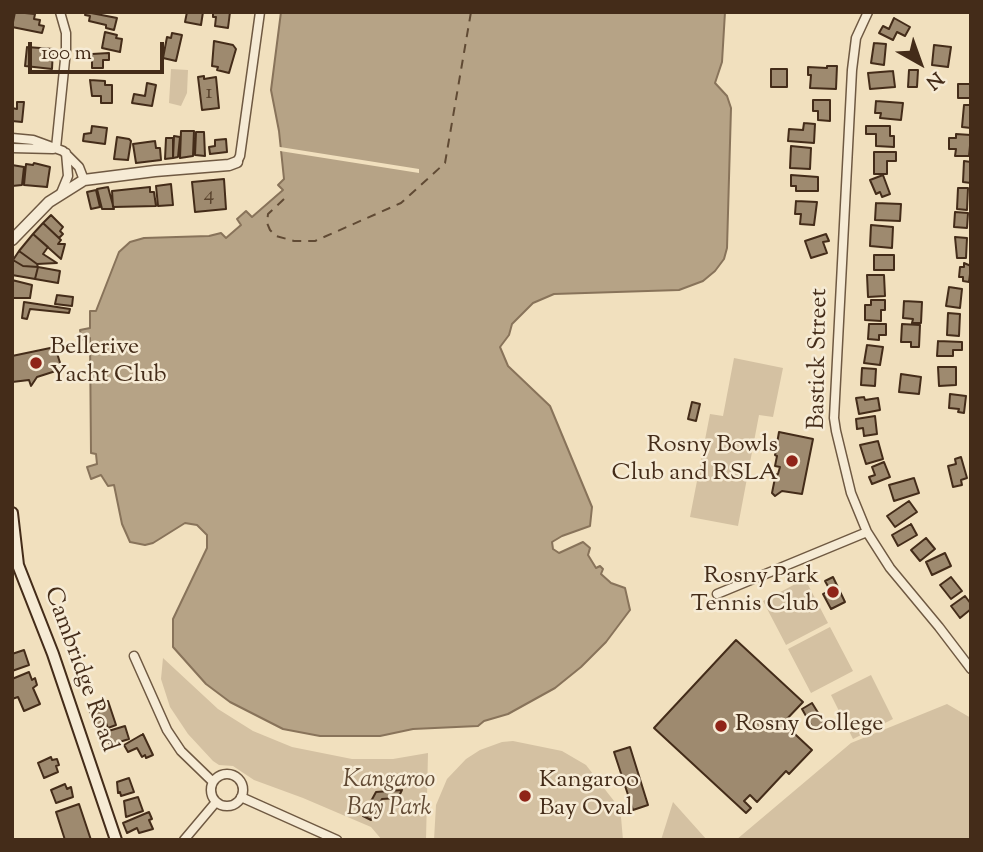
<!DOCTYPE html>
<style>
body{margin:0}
#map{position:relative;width:983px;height:852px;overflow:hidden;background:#f1e0be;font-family:"Sorts Mill Goudy",serif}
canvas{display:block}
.frame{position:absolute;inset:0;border:14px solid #442c19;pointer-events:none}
.north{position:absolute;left:885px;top:28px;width:70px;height:70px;-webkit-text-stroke:5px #f6ebd5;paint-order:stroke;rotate:140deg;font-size:19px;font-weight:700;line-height:28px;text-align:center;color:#442c19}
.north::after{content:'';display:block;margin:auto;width:24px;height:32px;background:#442c19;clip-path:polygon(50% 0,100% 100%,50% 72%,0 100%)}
.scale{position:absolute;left:28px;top:42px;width:136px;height:32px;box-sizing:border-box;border:4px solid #442c19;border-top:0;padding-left:9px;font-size:21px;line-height:24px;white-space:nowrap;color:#442c19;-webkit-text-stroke:5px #f6ebd5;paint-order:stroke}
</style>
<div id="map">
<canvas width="983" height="852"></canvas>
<div class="frame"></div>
<div class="north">N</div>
<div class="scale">100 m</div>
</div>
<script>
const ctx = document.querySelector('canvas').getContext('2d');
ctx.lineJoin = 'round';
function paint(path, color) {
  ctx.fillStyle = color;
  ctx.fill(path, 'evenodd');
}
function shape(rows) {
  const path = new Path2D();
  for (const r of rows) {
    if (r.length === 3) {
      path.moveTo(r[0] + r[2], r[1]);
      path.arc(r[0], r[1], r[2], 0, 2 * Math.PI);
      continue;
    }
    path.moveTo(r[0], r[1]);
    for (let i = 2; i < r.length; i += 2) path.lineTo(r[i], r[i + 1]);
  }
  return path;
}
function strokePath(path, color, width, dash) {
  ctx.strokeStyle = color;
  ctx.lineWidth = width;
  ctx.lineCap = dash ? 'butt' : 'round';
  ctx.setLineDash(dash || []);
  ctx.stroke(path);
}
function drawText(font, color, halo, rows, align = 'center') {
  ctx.font = font + ' "Sorts Mill Goudy",serif';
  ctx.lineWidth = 5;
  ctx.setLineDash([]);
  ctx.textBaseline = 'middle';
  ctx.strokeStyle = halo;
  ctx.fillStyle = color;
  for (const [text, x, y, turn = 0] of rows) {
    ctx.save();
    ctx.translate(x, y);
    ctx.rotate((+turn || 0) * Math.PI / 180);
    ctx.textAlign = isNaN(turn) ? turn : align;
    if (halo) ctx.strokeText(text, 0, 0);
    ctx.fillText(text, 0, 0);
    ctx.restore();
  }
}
paint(shape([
 [171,69,188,70,187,93,181,106,169,103],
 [734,358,783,368,773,417,759,415,738,526,690,517,710,414,723,416],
 [805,579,828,623,786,645,763,601],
 [830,627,853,671,811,693,788,649],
 [163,658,218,709,253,731,292,747,352,759,393,759,428,753,426,840,382,840,371,827,303,798,254,780,233,766,219,765,213,761,188,734,170,707,161,679],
 [871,675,893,719,853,739,831,695],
 [947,704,971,718,971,840,736,840,851,743],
 [513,741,562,751,586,765,614,801,621,817,623,840,434,840,436,805,447,779,466,759,480,750,502,742],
 [673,802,707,840,661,840]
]), '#d4c1a2');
const water = shape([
 [281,12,725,12,722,62,715,83,727,96,731,108,727,248,724,259,715,271,703,281,679,290,554,294,533,303,512,324,509,335,500,347,508,366,550,406,592,507,590,526,562,536,552,542,553,549,559,553,583,542,590,548,588,555,596,568,600,566,603,569,601,574,611,583,625,588,630,610,606,642,581,667,555,688,508,714,484,721,478,726,413,729,380,736,320,736,283,729,230,702,206,684,173,647,173,619,207,548,207,535,197,525,185,523,153,543,145,545,130,542,122,524,114,485,108,486,101,475,91,479,87,467,97,464,96,454,91,453,90,338,82,340,80,330,90,328,90,311,96,311,119,252,130,242,144,238,209,236,221,233,226,238,241,225,237,219,246,211,252,217,283,190,278,185,284,179,279,131,271,90,281,12]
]);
paint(water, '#b6a386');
strokePath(water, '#88735a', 2);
paint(shape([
 [278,147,280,147,419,169,419,173,280,151,278,151]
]), '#f1e0be');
strokePath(shape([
 [284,199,268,214,267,223,270,230,276,236,294,241,315,241,401,203,445,163,471,12]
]), '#604a34', 2, [9, 7]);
const building = shape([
 [15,12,35,14,34,19,40,20,39,25,44,26,42,33,12,27,15,12],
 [86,12,117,18,114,30,106,28,106,25,89,21,90,16,85,15,86,12],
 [187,12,203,12,201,25,185,22,187,12],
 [213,12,230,12,228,28,215,26,216,17,213,17,213,12],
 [894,18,910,27,905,36,897,32,893,40,879,33,883,26,889,29,894,18],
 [105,32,117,35,116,38,122,39,120,52,102,48,105,32],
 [172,33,182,35,176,61,163,58,167,37,171,38,172,33],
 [214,41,233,45,236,49,229,73,217,70,218,67,212,66,214,41],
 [874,43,886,44,884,65,871,63,874,43],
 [934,45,951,47,948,67,932,65,934,45],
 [27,47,53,49,52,69,25,66,27,47],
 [109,53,109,60,103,60,103,68,92,68,92,54,109,53],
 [827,66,837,66,836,89,810,88,811,75,808,75,808,67,827,68,827,66],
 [771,69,787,69,787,87,771,87,771,69],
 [909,70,918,70,917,87,908,87,909,70],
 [893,71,895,87,870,89,868,73,893,71],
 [204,76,204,79,216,77,219,108,202,110,198,77,204,76],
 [90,80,105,81,105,85,112,85,112,103,101,103,101,96,92,96,90,80],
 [147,83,156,85,152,106,132,103,134,94,145,96,147,83],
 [958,84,971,84,971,98,958,98,958,84],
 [813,100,830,100,830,121,818,120,818,111,813,111,813,100],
 [876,101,903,103,901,120,880,118,881,113,875,113,876,101],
 [17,102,24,102,22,122,12,121,12,108,17,109,17,102],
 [964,105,971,105,971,128,962,127,964,105],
 [804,123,815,124,814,143,788,141,789,129,803,130,804,123],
 [92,126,107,128,105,144,83,141,84,134,91,133,92,126],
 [866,126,890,126,890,136,894,136,894,147,876,146,876,134,866,134,866,126],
 [181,131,194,131,193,156,180,158,181,131],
 [196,132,204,132,205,156,195,155,196,132],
 [956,134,971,135,969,156,955,156,956,149,949,149,949,138,956,138,956,134],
 [174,136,180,137,178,157,173,158,174,136],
 [117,137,129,139,131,141,128,160,114,159,117,137],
 [166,138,173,138,173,158,165,159,166,138],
 [226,139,227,152,210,154,209,147,215,146,215,140,226,139],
 [155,141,156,148,160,148,161,160,136,163,133,144,155,141],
 [791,146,811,148,810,169,790,168,791,146],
 [874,152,896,152,896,161,887,161,887,174,874,174,874,152],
 [964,161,971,162,971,183,963,182,964,161],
 [34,163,50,167,47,187,24,185,26,164,33,165,34,163],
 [12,165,24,167,22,185,12,186,12,165],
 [791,175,818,177,818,191,796,191,796,186,791,186,791,175],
 [883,175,890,194,882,197,880,192,876,194,870,180,883,175],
 [224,179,226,209,195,212,192,182,224,179],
 [171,184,173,205,158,206,156,186,171,184],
 [108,187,114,209,102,209,97,189,108,187],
 [150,187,150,192,154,192,156,206,113,207,112,191,150,187],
 [958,188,968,188,967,210,957,209,958,188],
 [96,190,100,207,91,209,87,192,96,190],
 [796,201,817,202,814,225,800,224,801,214,795,214,796,201],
 [876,203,901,204,900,221,875,220,876,203],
 [955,212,968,213,967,228,954,227,955,212],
 [51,215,63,227,60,231,63,234,59,238,43,223,51,215],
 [43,223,61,240,58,244,65,244,61,259,33,234,43,223],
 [871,225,893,227,892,248,870,246,871,225],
 [33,234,48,247,43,254,57,263,37,264,19,251,33,234],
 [826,234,829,241,823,242,827,253,811,258,805,241,826,234],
 [955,237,967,238,966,258,957,258,955,237],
 [19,251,37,264,38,267,23,266,13,260,19,251],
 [874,255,894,255,894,270,874,270,874,255],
 [13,260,23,266,38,267,35,279,12,275,13,260],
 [964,263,971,266,969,282,963,281,963,277,959,277,960,267,964,267,964,263],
 [38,267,60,271,58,283,35,279,38,267],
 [867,275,884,275,885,296,868,297,867,275],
 [12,280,32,285,30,298,12,298,12,280],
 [949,287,962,289,960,308,946,306,949,287],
 [57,295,73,297,72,306,55,304,57,295],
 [871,300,885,300,885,310,881,310,881,321,865,320,865,305,871,305,871,300],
 [904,301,922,302,921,323,912,323,913,319,903,318,904,301],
 [24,302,70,309,69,313,30,309,27,319,22,318,24,302],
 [948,313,960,314,959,336,947,335,948,313],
 [869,324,886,324,886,335,879,335,879,340,868,339,869,324],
 [902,324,920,325,919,347,911,347,911,342,901,342,902,324],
 [938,341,962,342,962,350,953,350,953,356,937,356,938,341],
 [867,345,883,347,880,365,864,363,867,345],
 [55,347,62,369,37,377,31,386,29,380,12,382,12,356,55,347],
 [938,367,956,367,956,385,939,386,938,367],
 [862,368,876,369,875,386,861,385,862,368],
 [901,374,921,377,919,394,899,392,901,374],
 [950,394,966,396,964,413,958,412,959,409,949,408,950,394],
 [864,397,865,400,878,398,880,410,859,414,856,398,864,397],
 [692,402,700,404,696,421,688,419,692,402],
 [875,416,877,434,864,436,863,428,857,429,856,419,875,416],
 [779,432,813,439,802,494,782,491,775,496,772,493,775,478,773,475,778,474,780,467,775,466,777,456,775,455,779,432],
 [878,441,883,459,866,464,860,445,878,441],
 [961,457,967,478,961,480,962,485,953,487,948,466,956,464,955,459,961,457],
 [884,462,890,477,872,484,869,477,875,475,872,467,884,462],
 [914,478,919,493,894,501,889,485,914,478],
 [909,501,917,512,895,527,887,516,909,501],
 [911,524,917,535,898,546,892,535,911,524],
 [926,538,935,549,920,561,911,550,926,538],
 [945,553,951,566,932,575,926,562,945,553],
 [833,577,845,602,831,609,823,594,830,590,825,581,833,577],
 [951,577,962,591,951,599,940,585,951,577],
 [965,596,971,604,971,609,960,618,951,606,965,596],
 [736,640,803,702,783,723,812,750,789,774,786,771,757,802,750,795,744,801,751,808,746,813,654,728,736,640],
 [24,650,29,665,12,671,12,654,24,650],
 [29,672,32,680,35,678,37,685,33,688,40,704,24,711,18,697,12,699,12,679,29,672],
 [108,701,116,725,108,728,106,723,95,727,90,713,101,709,100,704,108,701],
 [812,703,825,724,814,730,802,709,812,703],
 [125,726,129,739,110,745,105,732,125,726],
 [143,734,153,755,146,758,145,755,142,757,137,748,128,752,124,745,143,734],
 [630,747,648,805,633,810,614,752,630,747],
 [51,757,52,760,57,759,59,765,56,766,58,772,44,778,38,763,51,757],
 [129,778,134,792,121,796,120,792,118,793,117,782,129,778],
 [65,784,67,789,71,787,73,797,56,803,51,790,65,784],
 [402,790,398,798,382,799,371,820,363,816,376,792,402,790],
 [138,797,143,811,126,817,124,801,138,797],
 [79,804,91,840,65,840,56,812,79,804],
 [149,812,152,819,149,820,153,829,139,833,137,828,127,833,123,823,149,812]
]);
paint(building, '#9e8a6f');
strokePath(building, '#442c19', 2);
const minor = shape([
 [868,12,856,38,852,70,834,418,836,431,851,493,867,532,890,568,939,627,971,669],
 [12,138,33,140,63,151,79,167,84,180],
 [12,148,53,149],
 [56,148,66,50,66,33,60,12],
 [237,162,240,156,260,12],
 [61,193,68,176,66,153],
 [717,594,867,532],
 [134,656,167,730,181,751,213,782],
 [227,790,16],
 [241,797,337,840],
 [184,840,216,802]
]);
const tertiary = shape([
 [12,240,49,202,84,180,155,171,229,165,237,162]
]);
const secondary = shape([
 [12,513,18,565,53,654,116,840]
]);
strokePath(minor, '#6f5942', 11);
strokePath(tertiary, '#6f5942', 13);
strokePath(secondary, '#442c19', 14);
strokePath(minor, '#f6ebd5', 8);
strokePath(tertiary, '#f6ebd5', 10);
strokePath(secondary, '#f6ebd5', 10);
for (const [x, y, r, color] of [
 [36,363,7,"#8f2418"],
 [792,461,7,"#8f2418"],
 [833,592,7,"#8f2418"],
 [721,726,7,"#8f2418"],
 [525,796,7,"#8f2418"]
]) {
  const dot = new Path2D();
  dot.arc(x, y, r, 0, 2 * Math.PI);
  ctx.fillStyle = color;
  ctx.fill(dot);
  strokePath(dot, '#f6ebd5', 2.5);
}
drawText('21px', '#5a442e', null, [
 ["1",209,94],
 ["4",209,196]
]);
drawText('24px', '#442c19', '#f6ebd5', [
 ["Bellerive",50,349],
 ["Yacht Club",50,377],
 ["Rosny Bowls",778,447,"right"],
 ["Club and RSLA",778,475,"right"],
 ["Rosny Park",819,578,"right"],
 ["Tennis Club",819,606,"right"],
 ["Rosny College",735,726],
 ["Kangaroo",539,782],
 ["Bay Oval",539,810]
], 'left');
drawText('24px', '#442c19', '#f6ebd5', [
 ["Bastick Street",820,359,-89],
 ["Cambridge Road",79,670,70]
]);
drawText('italic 24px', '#614a34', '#f6ebd5', [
 ["Kangaroo",389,782],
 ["Bay Park",389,810]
]);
</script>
